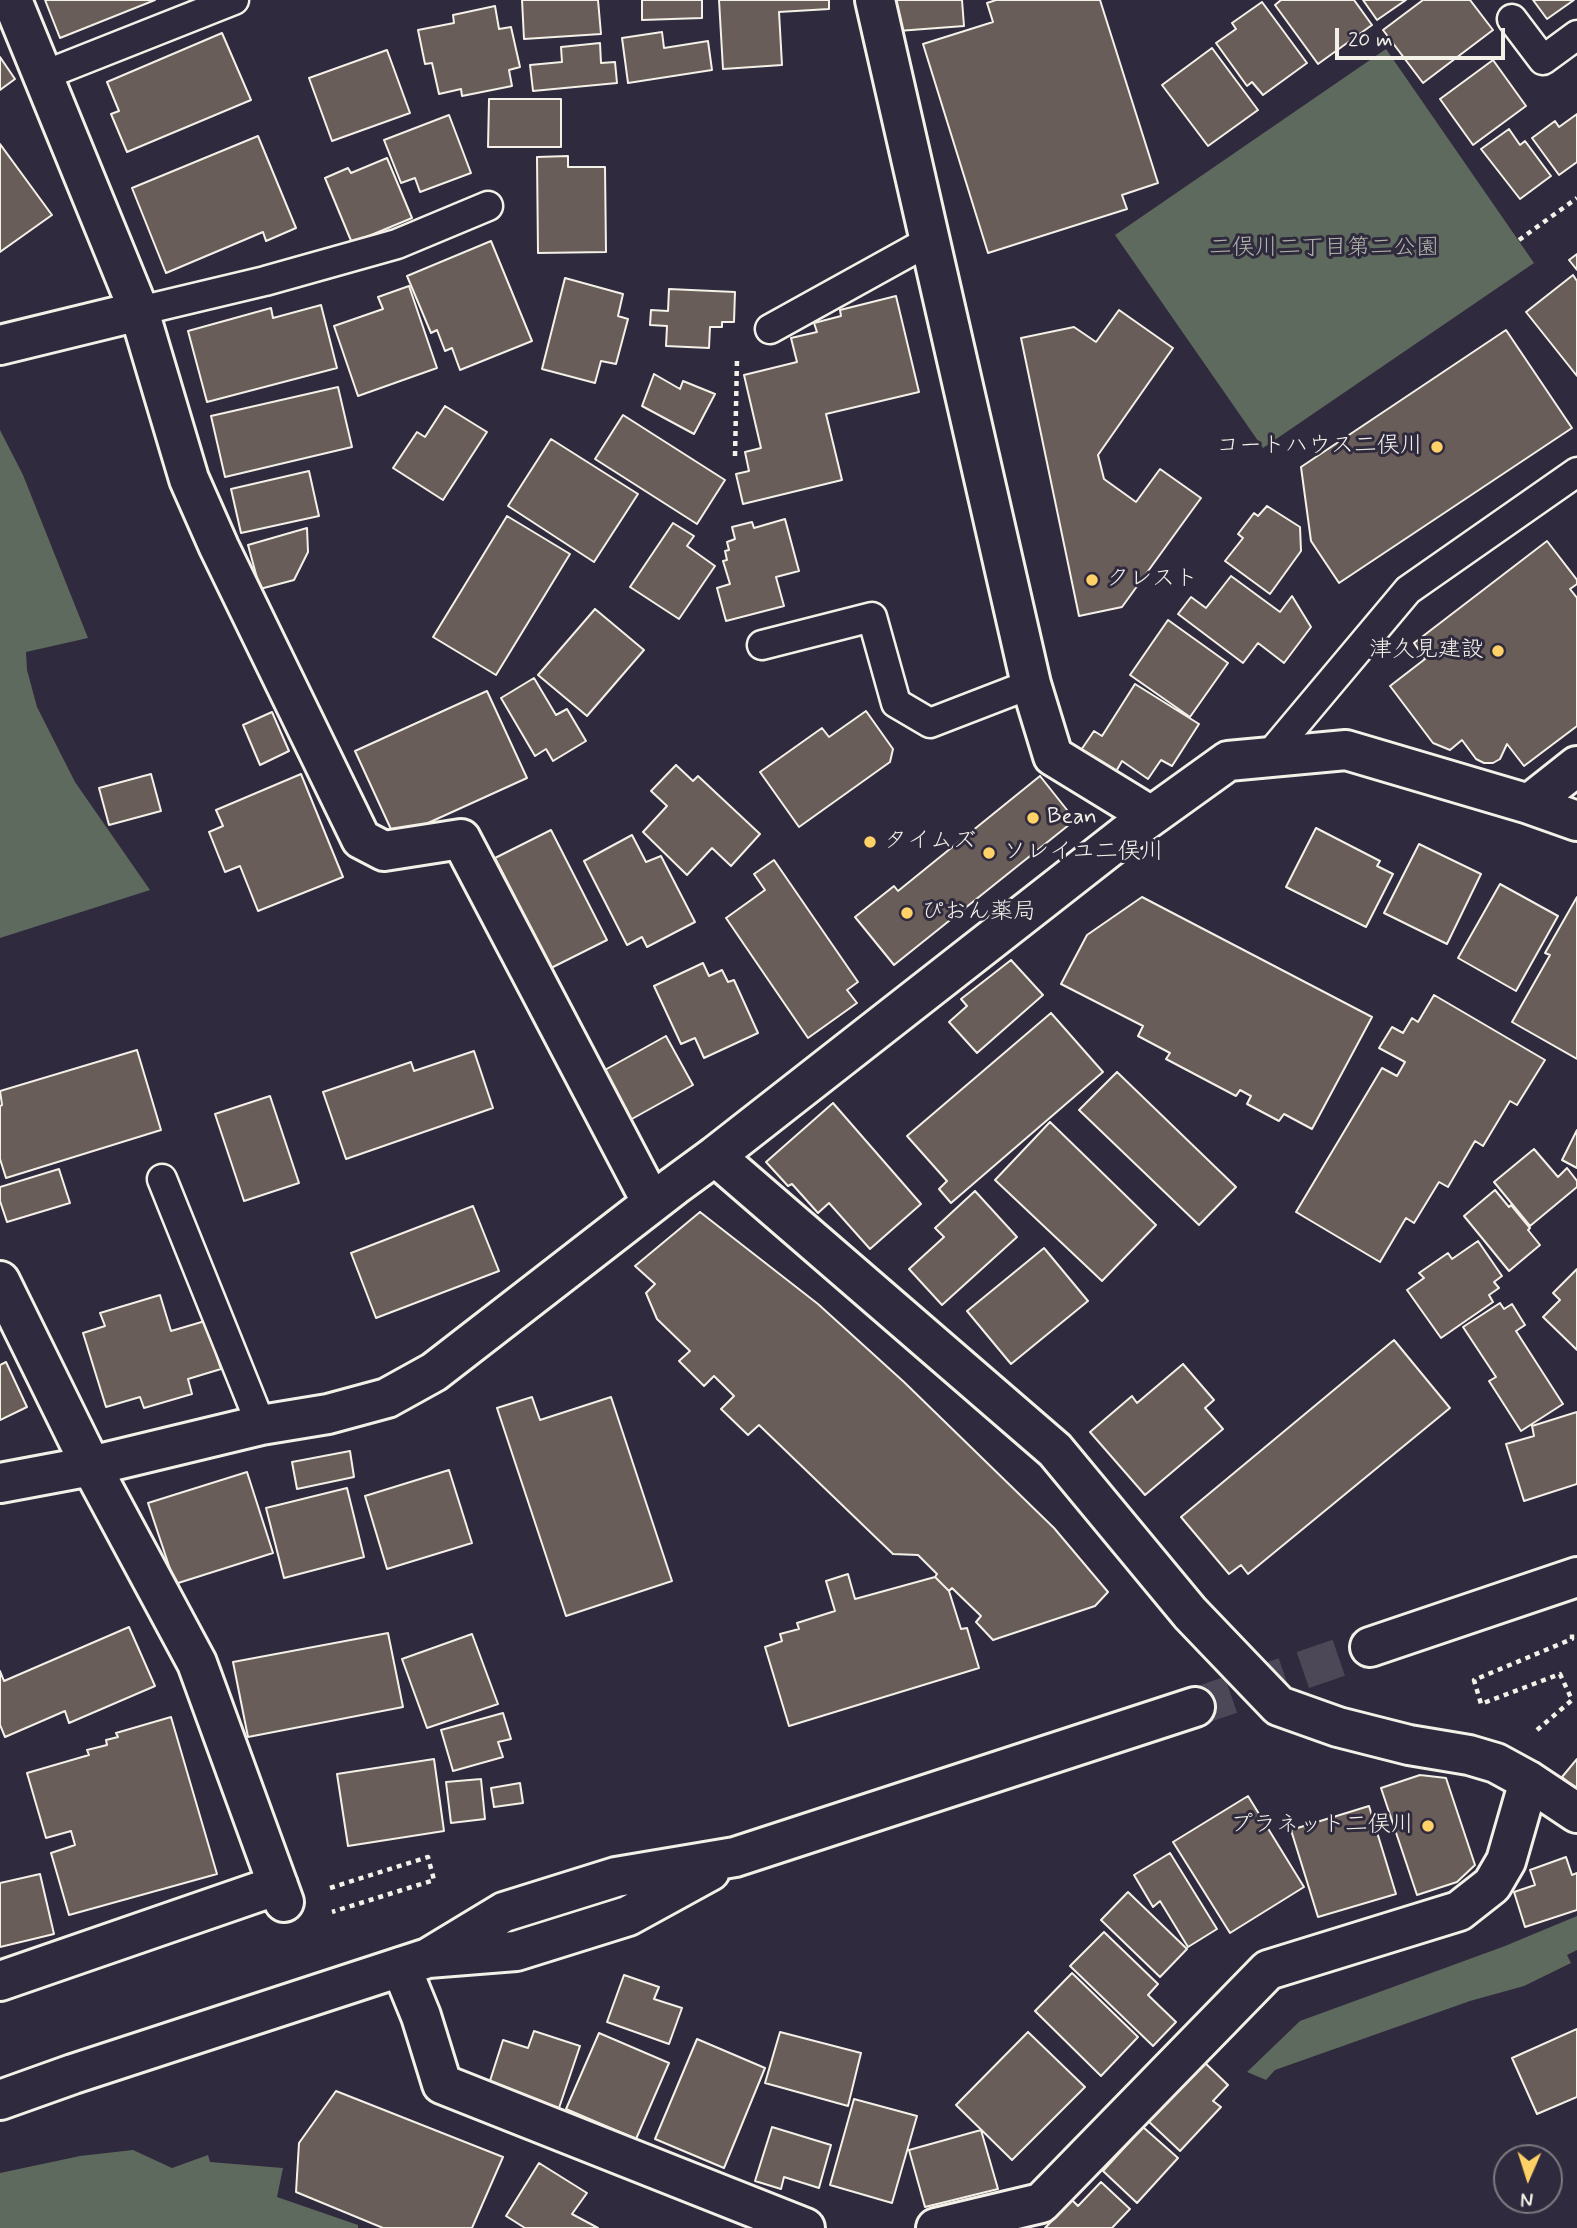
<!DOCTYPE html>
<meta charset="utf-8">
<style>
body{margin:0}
#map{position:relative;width:1577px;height:2228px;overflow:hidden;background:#2f2a3d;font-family:Mynerve,sans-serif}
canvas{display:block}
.north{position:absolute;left:1493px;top:2144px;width:70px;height:70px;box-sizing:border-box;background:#2f2a3d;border:2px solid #7e7a81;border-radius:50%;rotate:183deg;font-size:19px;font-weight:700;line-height:28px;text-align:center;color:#f4f1e8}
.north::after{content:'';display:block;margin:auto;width:24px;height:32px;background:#ffd166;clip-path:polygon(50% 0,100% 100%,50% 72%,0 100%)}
.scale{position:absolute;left:1335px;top:28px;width:170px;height:32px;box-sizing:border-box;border:4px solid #f4f1e8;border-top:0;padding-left:9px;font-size:21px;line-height:24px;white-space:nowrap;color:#f4f1e8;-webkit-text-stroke:5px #2f2a3d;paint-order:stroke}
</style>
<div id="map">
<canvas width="1577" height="2228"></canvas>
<div class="north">N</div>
<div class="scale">20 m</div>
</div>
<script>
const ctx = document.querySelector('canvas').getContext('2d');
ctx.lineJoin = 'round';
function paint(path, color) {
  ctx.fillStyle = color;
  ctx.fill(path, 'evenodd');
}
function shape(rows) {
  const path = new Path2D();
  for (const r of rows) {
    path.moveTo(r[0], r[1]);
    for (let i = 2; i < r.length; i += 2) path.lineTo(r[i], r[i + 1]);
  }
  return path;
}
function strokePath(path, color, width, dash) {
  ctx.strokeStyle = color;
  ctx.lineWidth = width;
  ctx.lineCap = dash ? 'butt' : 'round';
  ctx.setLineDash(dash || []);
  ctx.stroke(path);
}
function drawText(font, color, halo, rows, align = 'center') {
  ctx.font = font + ' Mynerve,"Klee One",sans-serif';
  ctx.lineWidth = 6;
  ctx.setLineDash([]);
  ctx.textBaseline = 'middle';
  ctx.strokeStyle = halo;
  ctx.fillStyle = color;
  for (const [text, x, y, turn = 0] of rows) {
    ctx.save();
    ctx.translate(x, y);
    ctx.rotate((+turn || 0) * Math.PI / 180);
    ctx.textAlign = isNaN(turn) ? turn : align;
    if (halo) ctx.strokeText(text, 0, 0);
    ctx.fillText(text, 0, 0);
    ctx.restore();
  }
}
paint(shape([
 [1386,49,1534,263,1263,448,1115,235],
 [0,430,23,475,88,638,26,652,27,670,37,707,75,782,150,890,0,938],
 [1577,1916,1577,1950,1567,1955,1571,1963,1524,1986,1470,2001,1275,2070,1266,2080,1247,2072,1300,2021,1505,1946],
 [133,2150,172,2168,208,2155,210,2162,283,2168,277,2197,358,2225,358,2228,0,2228,0,2173,80,2156]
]), '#5f6a5e');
const building = shape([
 [45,0,155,0,60,38,45,0],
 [522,0,598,0,601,34,524,39,522,0],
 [642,0,702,0,702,18,642,20,642,0],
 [719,0,829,0,829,9,779,12,782,65,723,69,719,0],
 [888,0,962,0,964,26,898,31,888,0],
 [996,0,1100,0,1158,183,1122,195,1127,209,988,253,923,44,993,22,987,3,996,0],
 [1281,0,1354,0,1372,25,1318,64,1275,5,1281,0],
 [1363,0,1406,0,1377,20,1363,0],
 [1423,0,1470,0,1493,30,1423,83,1383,30,1423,0],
 [1533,0,1574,0,1547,19,1533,0],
 [1262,2,1307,63,1263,95,1252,82,1247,86,1216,43,1236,29,1232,23,1262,2],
 [495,6,499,29,511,27,520,67,509,70,512,86,462,96,461,89,439,94,432,63,425,64,418,30,454,23,453,15,495,6],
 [662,32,664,48,708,41,712,70,628,83,622,38,662,32],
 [222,33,251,100,127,152,111,114,119,111,107,82,222,33],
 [600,43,601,63,615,62,617,83,533,91,530,65,562,62,561,47,600,43],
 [1212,48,1258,110,1208,146,1162,85,1212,48],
 [387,50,410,113,332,141,309,78,387,50],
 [0,57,15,79,0,90,0,57],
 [1493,60,1526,106,1473,145,1440,99,1493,60],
 [489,99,561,99,561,147,488,147,489,99],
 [1577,114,1577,162,1559,175,1532,138,1555,121,1559,127,1577,114],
 [449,115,471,173,420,192,415,178,401,183,384,140,449,115],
 [1509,129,1520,145,1525,141,1551,176,1520,199,1481,149,1509,129],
 [258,136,296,228,266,241,263,232,166,273,132,188,258,136],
 [0,144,52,215,0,252,0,144],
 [568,156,568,167,605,167,606,252,538,253,537,157,568,156],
 [387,158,412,218,352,243,325,178,348,168,351,173,387,158],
 [491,241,532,341,460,370,452,348,445,351,437,330,431,333,407,276,491,241],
 [1577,254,1577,270,1569,260,1577,254],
 [1573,275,1577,281,1577,376,1526,312,1573,275],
 [565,278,623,294,618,316,628,319,616,364,601,361,595,383,542,369,565,278],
 [409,286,437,368,358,396,334,326,383,309,378,297,409,286],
 [669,289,735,292,734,322,722,322,722,327,710,327,709,348,666,346,667,326,650,325,651,310,668,311,669,289],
 [896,296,919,392,826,414,842,480,743,504,736,474,749,471,745,452,761,448,744,375,797,362,791,338,817,332,814,323,841,316,840,310,896,296],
 [321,305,337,368,207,402,188,331,271,308,273,318,321,305],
 [1119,310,1173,348,1098,455,1104,479,1136,502,1160,469,1201,498,1122,607,1079,616,1021,338,1074,327,1096,342,1119,310],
 [1506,330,1572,428,1339,583,1311,541,1301,467,1506,330],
 [654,374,680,389,683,381,715,394,694,434,642,406,654,374],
 [338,387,352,447,225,477,211,416,338,387],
 [445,406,487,432,443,500,393,468,417,432,425,437,445,406],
 [623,415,725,480,697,524,595,459,623,415],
 [551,439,638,494,594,562,508,506,551,439],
 [309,471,319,516,241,533,231,489,309,471],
 [1267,506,1300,527,1301,551,1270,594,1225,561,1243,538,1238,534,1254,513,1258,516,1267,506],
 [507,516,570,554,496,675,433,637,507,516],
 [785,519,799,571,776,577,784,606,726,621,717,588,730,584,723,561,727,560,725,551,729,550,727,542,735,539,732,527,752,522,754,528,785,519],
 [673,523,694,536,687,546,715,566,679,619,630,587,673,523],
 [307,528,308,552,294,580,260,589,248,545,307,528],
 [1547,541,1577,580,1577,584,1570,589,1577,598,1577,726,1524,766,1507,744,1500,759,1493,763,1484,763,1476,759,1462,740,1450,750,1433,743,1390,686,1425,659,1414,643,1547,541],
 [1231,576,1280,612,1292,596,1311,627,1284,663,1258,643,1243,663,1178,614,1191,597,1206,608,1231,576],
 [595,609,644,650,587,716,538,675,595,609],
 [1168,620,1228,663,1190,717,1130,675,1168,620],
 [534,678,556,715,567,709,586,741,553,761,546,749,535,756,501,698,534,678],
 [1135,684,1199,724,1172,766,1161,760,1148,779,1122,761,1114,775,1079,753,1094,731,1102,736,1135,684],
 [487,691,527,778,395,838,355,751,487,691],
 [866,711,893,749,890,762,799,827,760,772,822,728,829,737,866,711],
 [272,712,289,751,260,765,243,725,272,712],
 [676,765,693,781,698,776,760,834,731,866,712,848,687,875,643,832,667,806,651,791,676,765],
 [151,774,161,811,109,825,99,788,151,774],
 [301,774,343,877,258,911,240,866,225,872,209,832,223,826,216,810,301,774],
 [1040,776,1075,820,894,965,855,917,894,886,898,891,1040,776],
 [1316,828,1380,861,1377,866,1393,874,1366,927,1286,887,1316,828],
 [551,830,607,940,551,968,495,858,551,830],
 [632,835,646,862,661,856,695,922,647,947,642,937,627,945,584,861,632,835],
 [1419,844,1481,874,1447,944,1384,913,1419,844],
 [774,860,858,982,847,990,857,1003,808,1038,726,918,765,890,754,874,774,860],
 [1500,884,1558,916,1516,991,1458,958,1500,884],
 [1142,897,1372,1017,1312,1129,1284,1114,1279,1121,1247,1104,1251,1096,1240,1090,1236,1096,1166,1059,1170,1053,1138,1036,1143,1026,1061,984,1087,935,1142,897],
 [1577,897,1577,1059,1512,1022,1550,955,1545,953,1577,897],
 [1011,960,1043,995,977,1053,949,1022,967,1006,961,999,1011,960],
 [703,963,709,976,722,970,728,982,734,980,758,1033,704,1058,695,1038,681,1044,654,986,703,963],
 [1434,995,1545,1060,1517,1105,1510,1101,1483,1146,1475,1141,1448,1187,1439,1182,1414,1223,1406,1218,1380,1262,1296,1212,1382,1068,1397,1076,1405,1062,1379,1048,1392,1027,1403,1033,1412,1018,1418,1022,1434,995],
 [1051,1013,1103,1072,951,1203,939,1189,947,1181,907,1136,1051,1013],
 [666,1036,693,1085,630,1120,603,1071,666,1036],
 [137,1050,161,1130,6,1178,0,1159,0,1106,2,1105,0,1091,137,1050],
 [474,1051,493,1108,346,1159,323,1092,411,1062,414,1071,474,1051],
 [1117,1072,1236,1187,1199,1225,1079,1110,1117,1072],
 [270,1096,299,1183,244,1201,215,1114,270,1096],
 [833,1103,921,1204,870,1249,829,1203,818,1213,792,1184,788,1186,766,1162,833,1103],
 [1050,1122,1156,1225,1102,1281,995,1180,1050,1122],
 [1577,1130,1577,1168,1562,1160,1577,1130],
 [1534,1149,1558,1177,1567,1168,1577,1181,1577,1187,1530,1226,1494,1182,1534,1149],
 [59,1169,70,1203,7,1222,0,1201,0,1187,59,1169],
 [1495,1190,1509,1207,1511,1205,1530,1228,1528,1230,1540,1245,1509,1271,1464,1216,1495,1190],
 [975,1191,1017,1237,942,1305,909,1269,944,1237,935,1228,975,1191],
 [473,1206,499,1271,376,1318,351,1253,473,1206],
 [700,1212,818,1304,904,1382,1054,1528,1108,1592,1095,1606,993,1640,976,1622,981,1616,952,1588,949,1591,935,1577,937,1574,918,1555,893,1554,759,1425,748,1435,721,1409,734,1396,714,1376,704,1386,679,1361,690,1351,657,1319,646,1293,655,1284,635,1266,700,1212],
 [1478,1241,1502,1276,1494,1282,1499,1288,1489,1295,1493,1302,1441,1338,1407,1290,1424,1278,1419,1273,1448,1253,1452,1259,1478,1241],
 [1044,1248,1088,1301,1011,1364,967,1311,1044,1248],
 [1577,1269,1577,1350,1543,1317,1560,1300,1553,1293,1577,1269],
 [160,1295,171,1331,205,1321,221,1369,188,1379,192,1394,144,1408,140,1397,106,1407,83,1333,105,1326,100,1313,160,1295],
 [1500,1303,1504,1309,1512,1304,1525,1325,1516,1331,1563,1404,1521,1431,1489,1381,1496,1377,1463,1327,1500,1303],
 [1394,1340,1450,1408,1248,1574,1241,1565,1229,1574,1181,1517,1394,1340],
 [6,1362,27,1407,0,1420,0,1365,6,1362],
 [1183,1364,1214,1400,1205,1408,1223,1429,1145,1495,1090,1432,1132,1396,1137,1403,1183,1364],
 [532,1397,540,1420,611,1397,672,1581,566,1616,497,1408,532,1397],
 [1577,1412,1577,1484,1524,1501,1506,1444,1534,1436,1532,1426,1577,1412],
 [350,1451,354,1477,297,1489,292,1462,350,1451],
 [449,1470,472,1543,387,1569,365,1496,449,1470],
 [247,1472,273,1553,175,1584,148,1503,247,1472],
 [347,1488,364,1557,284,1578,266,1508,347,1488],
 [848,1574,855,1599,935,1577,949,1591,961,1629,967,1628,979,1668,789,1726,765,1647,782,1641,780,1634,799,1629,797,1623,835,1611,826,1581,848,1574],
 [129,1627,155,1686,69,1723,65,1711,5,1737,0,1725,0,1671,4,1681,129,1627],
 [388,1633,403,1707,248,1737,233,1662,388,1633],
 [472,1634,498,1704,427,1728,402,1659,472,1634],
 [503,1713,511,1739,498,1742,503,1757,453,1771,441,1730,503,1713],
 [171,1717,217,1874,69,1915,51,1853,75,1845,71,1831,46,1838,27,1773,89,1755,87,1750,107,1745,106,1740,118,1737,116,1733,171,1717],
 [434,1759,444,1831,348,1846,337,1774,434,1759],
 [1577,1759,1577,1790,1562,1777,1577,1759],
 [1420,1775,1446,1778,1475,1865,1457,1882,1417,1895,1381,1788,1420,1775],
 [481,1779,485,1819,451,1823,446,1782,481,1779],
 [520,1783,523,1803,494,1807,491,1788,520,1783],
 [1248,1796,1304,1887,1230,1933,1173,1842,1248,1796],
 [1369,1806,1396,1894,1318,1917,1291,1830,1369,1806],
 [1170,1853,1217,1929,1188,1947,1160,1901,1153,1907,1134,1875,1170,1853],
 [1566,1857,1572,1875,1577,1873,1577,1910,1525,1927,1514,1892,1535,1885,1530,1870,1566,1857],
 [40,1874,54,1934,0,1947,0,1883,40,1874],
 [1128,1892,1187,1949,1160,1977,1101,1920,1128,1892],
 [1104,1932,1158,1984,1148,1995,1176,2022,1153,2046,1070,1966,1104,1932],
 [1072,1973,1138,2037,1101,2076,1035,2011,1072,1973],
 [624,1975,659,1987,654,1999,682,2008,669,2044,607,2022,624,1975],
 [1577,2029,1577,2097,1537,2114,1512,2058,1577,2029],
 [534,2031,580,2046,558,2111,488,2087,503,2040,528,2048,534,2031],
 [780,2032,861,2053,848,2106,765,2083,780,2032],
 [1028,2032,1085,2087,1012,2160,956,2105,1028,2032],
 [599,2033,669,2063,636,2139,566,2109,599,2033],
 [697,2039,765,2068,724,2168,655,2139,697,2039],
 [1202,2060,1228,2085,1213,2101,1221,2107,1180,2151,1146,2119,1202,2060],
 [336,2091,503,2157,472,2228,383,2228,296,2192,299,2143,336,2091],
 [854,2099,917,2116,892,2203,830,2185,854,2099],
 [772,2127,831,2145,819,2188,784,2177,781,2189,755,2181,772,2127],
 [1143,2127,1178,2158,1137,2203,1103,2171,1143,2127],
 [981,2130,998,2189,925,2207,909,2150,981,2130],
 [539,2163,587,2193,572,2214,598,2228,525,2228,506,2216,539,2163],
 [1101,2182,1130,2209,1112,2228,1045,2228,1072,2200,1078,2206,1101,2182]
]);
paint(building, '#695d59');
strokePath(building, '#f4f1e8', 2);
strokePath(shape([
 [1195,1707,1370,1647]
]), '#4d4857', 38, [38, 19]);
const service = shape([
 [1512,19,1543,60,1577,35],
 [42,76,234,0],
 [139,311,265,281,397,244,488,206],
 [770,329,929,241],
 [762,645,872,617,896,703,930,723,1031,684],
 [1267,758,1408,590,1577,472],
 [162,1179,261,1425]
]);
const minor = shape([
 [12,0,139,311,189,479,219,547,361,839,384,851,461,839,652,1203],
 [875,0,1031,684,1053,756,1151,816],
 [0,345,139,311],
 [1529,804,1577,766],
 [715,1156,1055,1450,1190,1613,1279,1706,1338,1727,1409,1745,1469,1755,1496,1763,1529,1781,1577,1813],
 [0,1281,91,1466,197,1663,284,1902],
 [0,1483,91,1466,261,1425,328,1414,387,1398,434,1372,674,1186,715,1156,1125,835,1228,761,1346,750,1529,804,1577,821],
 [401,1967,421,2016,442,2084,805,2228],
 [0,1981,278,1885],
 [936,2228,1041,2203,1268,1970,1459,1911,1492,1885,1506,1861,1529,1781]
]);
const tertiary = shape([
 [1370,1647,1577,1577],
 [428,1958,504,1912,616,1877,735,1857,1195,1707],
 [0,2100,73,2074,428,1958,516,1951,628,1916,710,1871]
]);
strokePath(service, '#f4f1e8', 33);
strokePath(minor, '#f4f1e8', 44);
strokePath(tertiary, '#f4f1e8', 44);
strokePath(shape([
 [1519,240,1577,198],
 [735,456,737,359],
 [1537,1730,1572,1700,1560,1674,1481,1704,1474,1680,1572,1639,1572,1631],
 [330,1888,428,1857,434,1880,332,1912]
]), '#f4f1e8', 4.5, [5, 5]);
strokePath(service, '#2f2a3d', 28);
strokePath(minor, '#2f2a3d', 38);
strokePath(tertiary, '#2f2a3d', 38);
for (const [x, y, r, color] of [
 [1437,447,7,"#ffd166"],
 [1092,580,7,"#ffd166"],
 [1498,651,7,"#ffd166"],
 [1033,818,7,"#ffd166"],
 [870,842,7,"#ffd166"],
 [989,853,7,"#ffd166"],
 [907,913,7,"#ffd166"],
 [1428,1826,7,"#ffd166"]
]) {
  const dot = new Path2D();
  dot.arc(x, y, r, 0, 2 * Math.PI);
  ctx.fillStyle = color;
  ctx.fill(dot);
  strokePath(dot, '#2f2a3d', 2.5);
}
drawText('23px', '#b1b4aa', '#2f2a3d', [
 ["二俣川二丁目第二公園",1324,249]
]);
drawText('23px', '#f4f1e8', '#2f2a3d', [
 ["コートハウス二俣川",1423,447,"right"],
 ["クレスト",1106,580],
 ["津久見建設",1484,651,"right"],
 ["Bean",1047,818],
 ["タイムズ",884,842],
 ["ソレイユ二俣川",1003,853],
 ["ぴおん薬局",921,913],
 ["プラネット二俣川",1414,1826,"right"]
], 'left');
</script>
